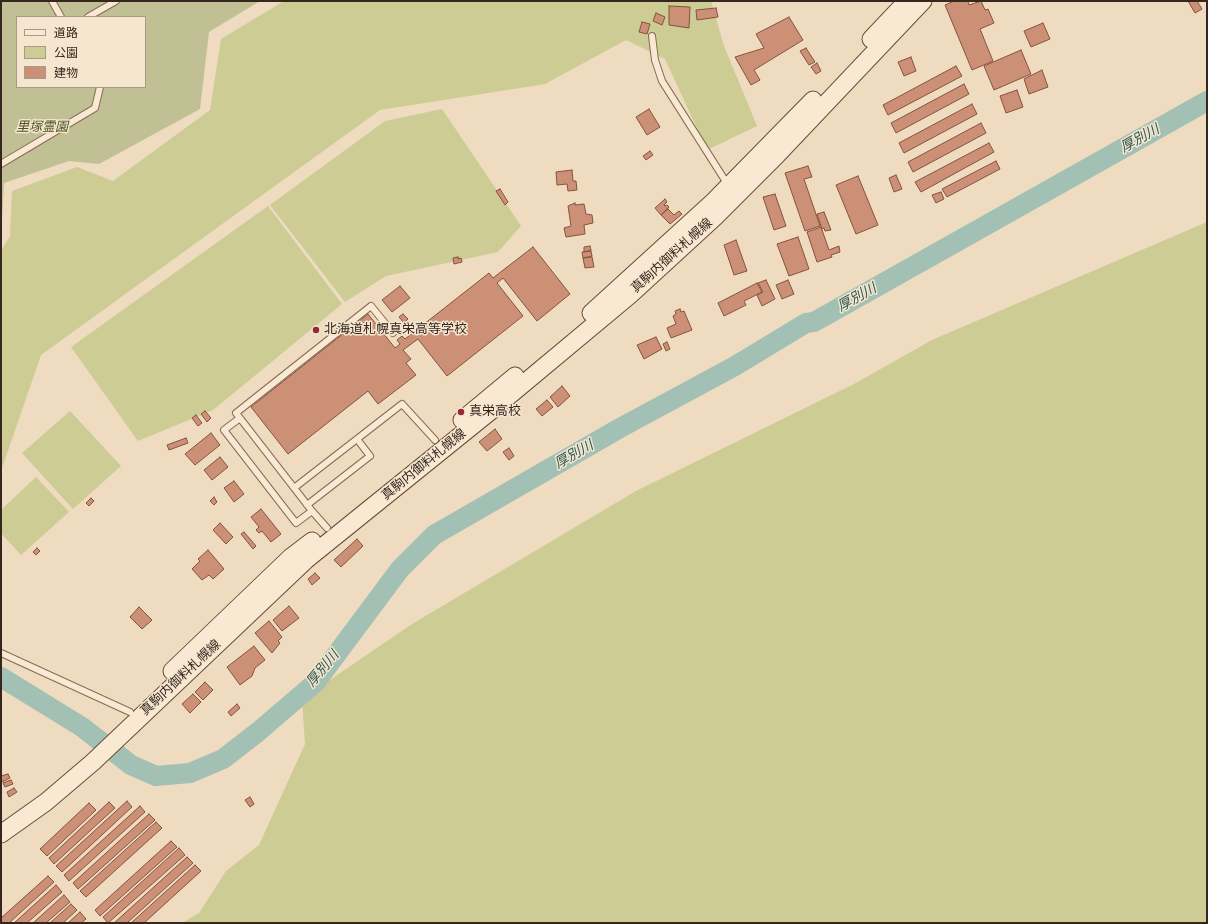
<!DOCTYPE html>
<html>
<head>
<meta charset="utf-8">
<style>
	body { margin:0 }
	#map { position:relative; width:1208px; height:924px; overflow:hidden; background:#eedbc0; font-family:"Times New Roman","Noto Sans JP",serif }
	canvas { display:block }
	.frame { position:absolute; inset:0; border:2px solid #37261d; pointer-events:none }
	.legend { position:absolute; left:16px; top:16px; width:130px; height:72px; box-sizing:border-box; background:#f5e6d0; border:1px solid #a99988; margin:0; padding:5px 7px; list-style:none; font-size:12px; color:#37261d }
	.legend li { display:flex; align-items:center; gap:8px; height:20px }
	.legend b { width:20px; border:1px solid #a99988 }
</style>
</head>
<body>
<div id="map">
<canvas width="1208" height="924"></canvas>
<div class="frame"></div>
<ul class="legend">
<li><b style="height:5px;background:#f9e9d3"></b>道路</li>
<li><b style="height:11px;background:#cccc94"></b>公園</li>
<li><b style="height:11px;background:#cc9076"></b>建物</li>
</ul>
</div>
<script>
const g = document.querySelector('canvas').getContext('2d');
g.lineJoin = 'round';
function paint(path, color) {
  g.fillStyle = color;
  g.fill(path, 'evenodd');
}
function toPath(rows) {
  const path = new Path2D();
  for (const r of rows) {
    path.moveTo(r[0], r[1]);
    for (let i = 2; i < r.length; i += 2) path.lineTo(r[i], r[i + 1]);
  }
  return path;
}
function strokePath(path, color, width, dash) {
  g.strokeStyle = color;
  g.lineWidth = width;
  g.lineCap = dash ? 'butt' : 'round';
  g.setLineDash(dash || []);
  g.stroke(path);
}
function write(font, color, halo, rows, align = 'center') {
  g.font = font + ' "Times New Roman","Noto Sans JP",serif';
  g.lineWidth = 3;
  g.setLineDash([]);
  g.textBaseline = 'middle';
  g.strokeStyle = halo;
  g.fillStyle = color;
  for (const [text, x, y, turn = 0] of rows) {
    g.save();
    g.translate(x, y);
    g.rotate((+turn || 0) * Math.PI / 180);
    g.textAlign = isNaN(turn) ? turn : align;
    if (halo) g.strokeText(text, 0, 0);
    g.fillText(text, 0, 0);
    g.restore();
  }
}
paint(toPath([
	[284,1,711,1,724,46,757,126,707,150,665,59,626,40,545,84,380,110,41,355,1,471,1,251,10,236,12,191,77,167,113,181,210,110,221,39],
	[442,109,521,226,498,252,386,276,345,302,270,205,385,121],
	[268,206,342,304,213,410,138,441,71,347],
	[1207,222,1207,923,182,923,199,913,226,871,259,845,305,744,302,699,412,624,636,491,854,384,932,340],
	[70,411,121,466,73,509,22,453],
	[36,477,69,512,21,555,1,533,1,510]
]), '#cccc94');
paint(toPath([
	[1,1,260,1,209,32,200,109,99,164,69,161,4,183,1,237],
	[17,17,145,17,145,87,17,87]
]), '#c0c094');
strokePath(toPath([
	[1,677,82,727,131,765,156,776,190,773,223,759,259,731,315,683,400,569,434,535,620,428,735,366,806,323,814,322,1207,101]
]), '#a3c0b4', 20);
const building = toPath([
	[954,1,968,1,969,5,981,1,985,10,988,9,994,23,980,29,993,61,972,70,945,5,954,1],
	[1188,1,1197,1,1202,9,1195,13,1188,1],
	[669,6,690,7,689,28,669,25,669,6],
	[716,8,718,17,697,20,696,10,716,8],
	[656,13,665,17,662,25,653,21,656,13],
	[789,17,803,40,754,70,760,80,751,85,735,57,764,48,756,34,789,17],
	[642,22,650,24,647,34,639,32,642,22],
	[1043,23,1050,39,1031,47,1024,31,1043,23],
	[806,48,815,62,809,65,800,51,806,48],
	[1021,50,1031,74,994,90,984,66,1021,50],
	[911,57,916,71,904,76,898,62,911,57],
	[817,63,821,71,816,74,811,67,817,63],
	[956,66,962,76,888,115,883,105,956,66],
	[1042,70,1048,87,1029,94,1024,79,1042,70],
	[964,84,969,94,896,133,891,123,964,84],
	[1017,90,1023,107,1006,113,1000,96,1017,90],
	[972,104,977,114,904,153,899,143,972,104],
	[649,109,660,127,647,135,636,117,649,109],
	[981,123,986,133,913,172,908,162,981,123],
	[989,143,994,152,921,192,915,182,989,143],
	[650,151,653,155,646,160,643,156,650,151],
	[996,161,1000,169,947,197,942,189,996,161],
	[808,166,812,177,804,179,820,226,805,231,785,173,808,166],
	[572,170,573,181,576,181,577,190,568,191,567,184,557,185,556,172,572,170],
	[896,175,902,189,894,192,889,178,896,175],
	[858,176,878,225,856,234,836,185,858,176],
	[500,189,508,202,505,205,496,191,500,189],
	[941,192,944,199,936,203,932,195,941,192],
	[775,194,786,226,774,230,763,197,775,194],
	[665,199,667,202,664,205,665,206,667,205,669,207,661,215,655,208,665,199],
	[575,203,575,205,584,204,586,214,592,215,593,223,584,225,585,234,566,237,564,228,571,226,568,206,575,203],
	[668,209,674,215,679,211,682,214,670,224,661,215,668,209],
	[824,212,831,230,825,231,824,228,822,229,817,214,824,212],
	[821,227,829,250,839,246,840,252,831,255,832,257,817,262,807,232,821,227],
	[798,237,809,269,789,276,777,244,798,237],
	[736,240,747,271,734,275,724,245,736,240],
	[590,246,591,250,584,252,584,247,590,246],
	[533,247,570,294,537,321,503,278,497,283,523,316,447,376,418,339,403,350,411,359,406,363,416,375,378,404,368,391,288,454,251,407,368,314,395,348,400,344,397,340,402,336,405,339,489,273,493,278,533,247],
	[591,251,592,256,583,258,582,252,591,251],
	[458,257,458,259,461,258,462,262,454,264,453,258,458,257],
	[592,257,594,267,585,268,583,258,592,257],
	[766,280,775,299,762,306,757,295,763,292,758,283,766,280],
	[788,280,794,294,782,299,776,285,788,280],
	[757,283,762,292,744,301,746,305,724,316,718,303,757,283],
	[400,286,410,298,392,312,382,300,400,286],
	[680,309,681,312,684,311,692,330,671,338,667,328,676,324,673,316,676,314,675,311,680,309],
	[403,314,408,319,404,323,399,317,403,314],
	[656,337,662,349,644,359,637,345,656,337],
	[667,342,670,349,666,351,663,344,667,342],
	[562,386,570,396,558,407,550,397,562,386],
	[547,400,553,407,542,416,536,409,547,400],
	[205,411,211,418,207,422,201,414,205,411],
	[196,415,202,423,198,426,192,418,196,415],
	[495,429,502,439,487,451,479,442,495,429],
	[211,433,220,445,195,465,185,454,211,433],
	[186,438,188,443,169,450,167,445,186,438],
	[509,448,514,456,509,460,503,452,509,448],
	[220,457,228,467,212,480,204,470,220,457],
	[234,481,244,494,234,502,224,488,234,481],
	[214,497,217,502,214,505,210,501,214,497],
	[91,498,94,501,89,506,86,503,91,498],
	[261,509,281,534,271,542,262,531,259,533,256,530,259,527,251,517,261,509],
	[220,523,233,537,226,544,213,530,220,523],
	[244,532,256,546,253,549,241,534,244,532],
	[357,539,363,546,341,567,334,560,357,539],
	[37,548,40,551,36,555,33,552,37,548],
	[208,550,224,569,213,579,209,575,202,580,192,569,200,561,198,559,208,550],
	[315,573,320,578,312,585,308,579,315,573],
	[289,606,299,618,282,631,273,620,289,606],
	[139,607,152,620,142,629,130,617,139,607],
	[269,621,282,637,278,641,280,643,272,653,255,633,269,621],
	[254,646,265,660,255,668,252,676,240,685,227,667,254,646],
	[205,682,213,690,203,700,195,692,205,682],
	[193,694,201,702,190,713,182,704,193,694],
	[237,704,240,708,231,716,228,712,237,704],
	[8,774,10,778,2,782,1,776,8,774],
	[11,780,13,784,5,787,3,783,11,780],
	[14,788,17,792,9,797,7,792,14,788],
	[250,797,254,804,250,807,245,800,250,797],
	[127,801,132,807,62,872,56,866,127,801],
	[109,802,115,808,54,864,49,858,109,802],
	[89,803,96,810,47,856,40,849,89,803],
	[140,806,145,812,69,881,64,875,140,806],
	[149,814,155,820,78,889,73,883,149,814],
	[156,822,162,828,86,897,80,891,156,822],
	[171,841,177,847,100,916,95,910,171,841],
	[179,848,185,855,108,923,103,917,179,848],
	[187,857,193,863,127,923,114,923,187,857],
	[195,865,201,871,144,923,131,923,195,865],
	[48,876,54,882,9,923,1,923,1,918,48,876],
	[56,885,62,892,27,923,14,923,56,885],
	[64,895,70,902,46,923,33,923,64,895],
	[71,904,77,910,63,923,50,923,71,904],
	[80,912,86,919,81,923,68,923,80,912]
]);
paint(building, '#cc9076');
strokePath(building, '#86523e', 1);
const lane = toPath([
	[52,1,61,17],
	[88,17,116,1],
	[652,36,655,60,662,81,728,185],
	[1,164,95,108,100,87],
	[240,418,224,430,296,523,312,511],
	[294,488,402,404,435,440],
	[307,505,370,456,357,439],
	[327,528,312,511,236,413,371,306,393,333],
	[1,653,130,712]
]);
const secondary = toPath([
	[871,39,907,1],
	[591,313,714,201,813,100],
	[462,420,515,376],
	[172,671,291,557,312,541],
	[1,834,46,802,93,762,306,560,492,410,630,295,715,217,777,155,923,1]
]);
strokePath(lane, '#876c58', 8);
strokePath(secondary, '#694d3b', 19);
strokePath(lane, '#f9e9d3', 6);
strokePath(secondary, '#f9e9d3', 17);
for (const [x, y, r, color] of [
	[316,330,4,"#962835"],
	[461,412,4,"#962835"]
]) {
  const dot = new Path2D();
  dot.arc(x, y, r, 0, 2 * Math.PI);
  g.fillStyle = color;
  g.fill(dot);
  strokePath(dot, '#f5e6d0', 1.5);
}
write('italic 13px', '#4d5323', '#f5e6d0', [
	["里塚霊園",42,128]
]);
write('13px', '#37261d', '#f5e6d0', [
	["真駒内御料札幌線",672,256,-42],
	["真駒内御料札幌線",424,465,-39],
	["真駒内御料札幌線",181,678,-43]
]);
write('13px', '#37261d', '#f5e6d0', [
	["北海道札幌真栄高等学校",324,330],
	["真栄高校",469,412]
], 'left');
write('italic 14px', '#2c574f', '#f5e6d0', [
	["厚別川",1140,139,-29],
	["厚別川",857,298,-29],
	["厚別川",574,455,-30],
	["厚別川",323,669,-50]
]);
</script>
</body>
</html>
